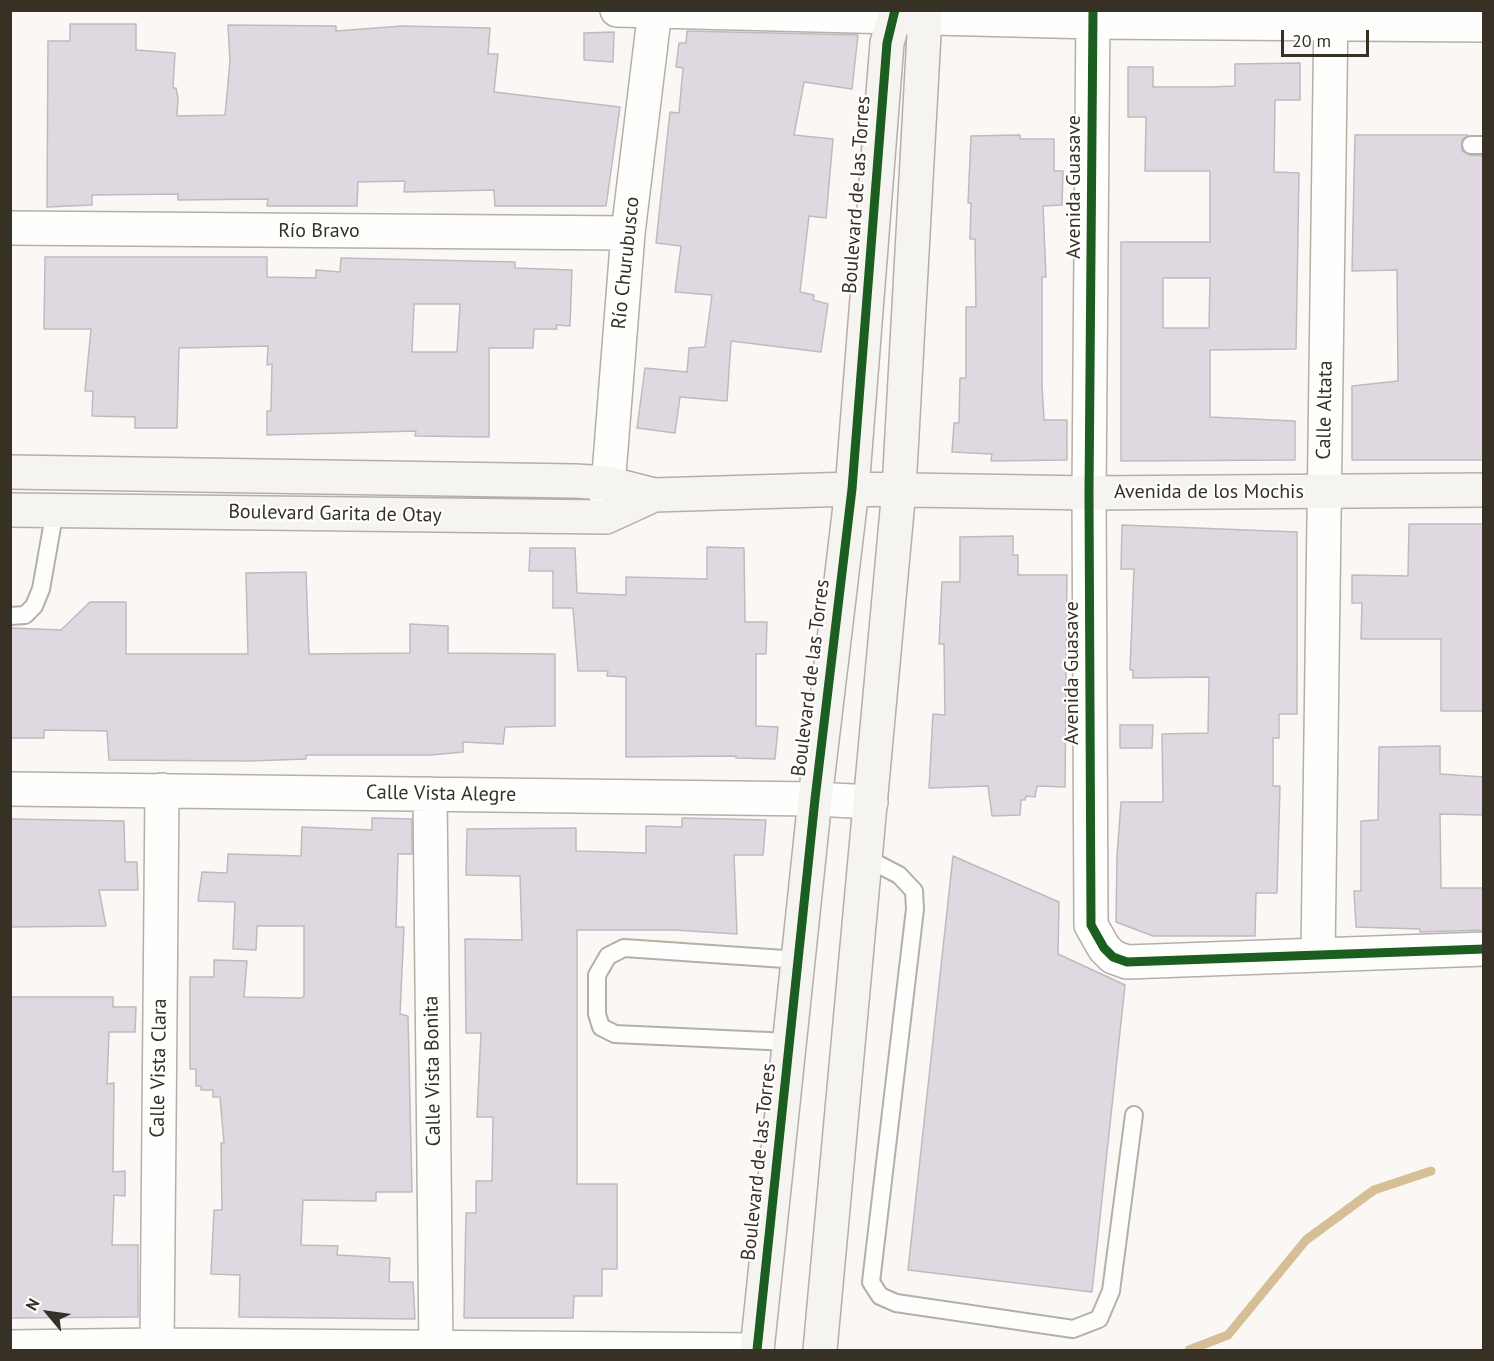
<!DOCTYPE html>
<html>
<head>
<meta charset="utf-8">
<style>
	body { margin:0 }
	#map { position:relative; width:1494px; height:1361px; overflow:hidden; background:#faf7f4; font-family:"PT Sans",sans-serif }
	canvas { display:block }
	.frame { position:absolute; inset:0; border:12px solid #373024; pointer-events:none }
	.north { position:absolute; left:18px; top:1283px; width:60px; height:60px; -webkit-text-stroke:4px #fff; paint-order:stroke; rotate:299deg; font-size:16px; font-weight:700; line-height:24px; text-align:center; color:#373024 }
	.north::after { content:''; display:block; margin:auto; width:21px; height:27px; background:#373024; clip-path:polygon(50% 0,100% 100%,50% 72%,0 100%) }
	.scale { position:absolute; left:1281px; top:30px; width:88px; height:27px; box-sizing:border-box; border:3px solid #373024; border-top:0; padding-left:8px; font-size:18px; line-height:21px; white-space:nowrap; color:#373024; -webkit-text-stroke:4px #fff; paint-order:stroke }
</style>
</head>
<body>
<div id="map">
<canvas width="1494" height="1361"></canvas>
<div class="frame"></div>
<div class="north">N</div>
<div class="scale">20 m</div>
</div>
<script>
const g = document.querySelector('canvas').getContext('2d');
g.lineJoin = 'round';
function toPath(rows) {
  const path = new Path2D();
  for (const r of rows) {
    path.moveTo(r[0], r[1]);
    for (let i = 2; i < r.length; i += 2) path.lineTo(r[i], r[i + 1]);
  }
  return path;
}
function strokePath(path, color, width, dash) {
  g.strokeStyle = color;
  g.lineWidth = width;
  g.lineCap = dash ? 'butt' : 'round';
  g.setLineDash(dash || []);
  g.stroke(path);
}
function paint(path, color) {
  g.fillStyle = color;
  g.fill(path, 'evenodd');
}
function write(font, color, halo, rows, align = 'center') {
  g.font = font + ' "PT Sans",sans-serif';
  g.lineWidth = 4.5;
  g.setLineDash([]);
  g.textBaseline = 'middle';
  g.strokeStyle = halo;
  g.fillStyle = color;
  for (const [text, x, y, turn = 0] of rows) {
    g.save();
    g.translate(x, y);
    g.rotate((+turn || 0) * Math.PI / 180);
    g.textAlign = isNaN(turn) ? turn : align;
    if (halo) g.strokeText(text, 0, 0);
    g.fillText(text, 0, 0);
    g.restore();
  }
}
strokePath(toPath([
	[1189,1350,1228,1335,1306,1240,1374,1190,1431,1171]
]), '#d6be97', 9);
const building = toPath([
	[70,24,136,24,136,50,175,53,173,88,176,88,178,98,177,116,225,115,230,61,228,25,336,26,336,31,402,26,490,28,488,54,498,54,494,92,620,107,606,206,495,206,494,190,404,192,405,181,358,182,357,206,267,206,268,199,178,200,178,194,92,195,92,205,47,207,48,41,70,41,70,24],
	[687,31,858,35,852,89,804,82,794,135,833,139,826,218,809,216,800,292,814,295,813,300,828,304,821,352,731,341,727,401,680,397,675,433,637,428,645,368,687,372,689,348,705,347,712,295,675,292,681,246,656,243,670,112,679,113,683,68,676,67,679,43,686,43,687,31],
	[614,32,613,62,584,60,584,33,614,32],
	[1300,63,1300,100,1275,100,1274,172,1299,173,1296,349,1210,350,1210,417,1295,421,1295,460,1121,461,1121,242,1210,242,1210,171,1145,171,1146,117,1128,117,1128,67,1153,67,1153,87,1211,87,1235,86,1235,64,1300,63],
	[1163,278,1210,278,1209,328,1163,328,1163,278],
	[1020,135,1020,139,1054,139,1054,171,1063,171,1062,205,1043,206,1046,277,1042,277,1042,385,1044,420,1067,420,1067,460,991,461,992,454,952,452,954,423,959,423,960,378,966,378,966,307,976,307,975,239,970,239,971,203,968,203,971,136,1020,135],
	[1355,135,1468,135,1462,140,1462,151,1470,155,1484,156,1484,460,1352,460,1352,386,1398,381,1397,270,1352,271,1355,135],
	[45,257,267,257,267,277,316,278,316,270,340,272,341,258,515,262,515,268,572,270,570,326,556,325,557,329,534,329,533,348,489,348,489,437,415,436,416,431,267,435,267,411,271,411,272,364,267,365,268,346,179,348,177,428,135,428,135,417,92,416,93,391,85,391,91,329,44,329,45,257],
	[414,304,460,304,457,352,412,352,414,304],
	[1409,524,1484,524,1484,711,1441,711,1441,639,1361,639,1362,603,1352,603,1352,575,1408,576,1409,524],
	[1122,525,1297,532,1297,714,1279,714,1279,738,1273,738,1273,786,1280,786,1277,893,1256,893,1255,936,1153,936,1116,922,1117,856,1121,802,1163,802,1162,734,1208,733,1209,677,1133,678,1133,670,1130,670,1134,569,1121,569,1122,525],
	[1013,536,1013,555,1018,555,1018,575,1067,575,1065,787,1037,786,1035,797,1026,796,1025,800,1021,800,1020,815,992,816,988,786,929,788,933,714,945,715,944,644,939,644,942,582,960,582,960,537,1013,536],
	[707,547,744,548,745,622,767,622,766,654,756,654,756,726,778,727,775,759,736,758,736,756,626,757,626,677,607,676,608,671,578,671,573,608,553,608,553,571,529,571,530,548,575,548,577,593,626,595,626,577,707,579,707,547],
	[306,572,309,654,410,653,410,624,448,626,448,653,555,654,555,726,505,727,503,744,463,742,463,752,431,755,306,755,306,759,250,761,109,760,107,731,44,730,44,738,10,738,10,628,61,630,90,602,126,602,126,654,248,654,246,573,306,572],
	[1120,725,1153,725,1152,748,1120,748,1120,725],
	[1440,746,1440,774,1484,777,1484,815,1440,814,1441,888,1484,888,1484,930,1420,932,1420,929,1356,927,1354,891,1361,891,1361,821,1378,820,1379,747,1440,746],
	[372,818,412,819,412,854,398,854,396,927,404,927,400,1014,408,1016,412,1192,376,1192,376,1201,303,1200,301,1245,338,1246,337,1255,390,1258,389,1282,413,1282,415,1319,239,1317,240,1275,211,1274,214,1210,222,1210,221,1143,224,1143,220,1097,213,1097,213,1090,201,1090,201,1086,196,1086,196,1069,190,1069,190,977,214,977,214,960,247,961,244,997,301,998,304,996,304,926,257,926,256,950,233,949,235,902,198,901,202,872,227,873,228,854,301,856,302,827,372,830,372,818],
	[682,818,766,820,763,855,734,855,737,934,675,930,577,930,577,1184,617,1184,617,1269,602,1269,602,1296,574,1296,573,1318,464,1318,466,1213,476,1213,476,1181,492,1181,493,1117,477,1117,481,1033,466,1033,465,939,522,940,520,876,466,875,467,829,576,828,576,851,646,853,646,826,682,827,682,818],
	[10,819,124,821,125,862,137,862,138,890,99,890,106,926,10,927,10,819],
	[953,856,1059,902,1058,954,1125,985,1092,1292,908,1270,953,856],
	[10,997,113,997,113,1007,136,1007,135,1032,109,1032,107,1084,114,1083,113,1172,125,1171,125,1196,114,1195,112,1245,138,1245,138,1317,10,1318,10,997]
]);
paint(building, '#e0d8e1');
strokePath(building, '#bfbabf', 1.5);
const lane = toPath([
	[1471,145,1484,145],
	[10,616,25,615,34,606,41,589,55,510],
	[866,858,899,875,914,891,915,909,871,1282,880,1296,896,1303,1073,1329,1099,1319,1111,1291,1134,1115],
	[790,1042,615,1034,601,1027,597,1014,597,975,608,956,624,948,799,960]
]);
const street = toPath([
	[617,10,1093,22,1484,25],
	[1093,10,1089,493,1091,925,1104,948,1113,957,1127,962,1484,949],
	[10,228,628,233],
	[606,512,628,233,655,10],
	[10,789,815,799,871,802],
	[430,794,436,1349],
	[1318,954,1331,10],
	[157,1345,162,790],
	[10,1347,157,1345,757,1350]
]);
const secondary = toPath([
	[10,472,575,481,607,483,654,495,852,489,1089,493,1484,490],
	[10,510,606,517,654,495],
	[757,1350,815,799,852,489,887,43,895,15],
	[820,1350,899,489,925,16]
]);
strokePath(lane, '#b4afa9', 20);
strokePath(street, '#b4afa9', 36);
strokePath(secondary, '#b4afa9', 36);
strokePath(lane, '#fefefd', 16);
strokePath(street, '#fefefd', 33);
strokePath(secondary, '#f6f4f0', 33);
strokePath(toPath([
	[1093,10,1089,493,1091,925,1104,948,1113,957,1127,962,1484,949],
	[757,1350,815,799,852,489,887,43,895,10]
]), '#1b5e20', 9);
write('20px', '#373024', '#fff', [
	["Avenida Guasave",1074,187,-90],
	["Boulevard de las Torres",857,195,-86],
	["Río Bravo",319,231],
	["Río Churubusco",626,263,-84],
	["Calle Altata",1325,410,-89],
	["Avenida de los Mochis",1209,492],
	["Boulevard Garita de Otay",335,514,1],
	["Avenida Guasave",1072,673,-90],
	["Boulevard de las Torres",811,678,-83],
	["Calle Vista Alegre",441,794,1],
	["Calle Vista Clara",159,1068,-89],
	["Calle Vista Bonita",433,1071,-91],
	["Boulevard de las Torres",759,1162,-84]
]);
</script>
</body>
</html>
